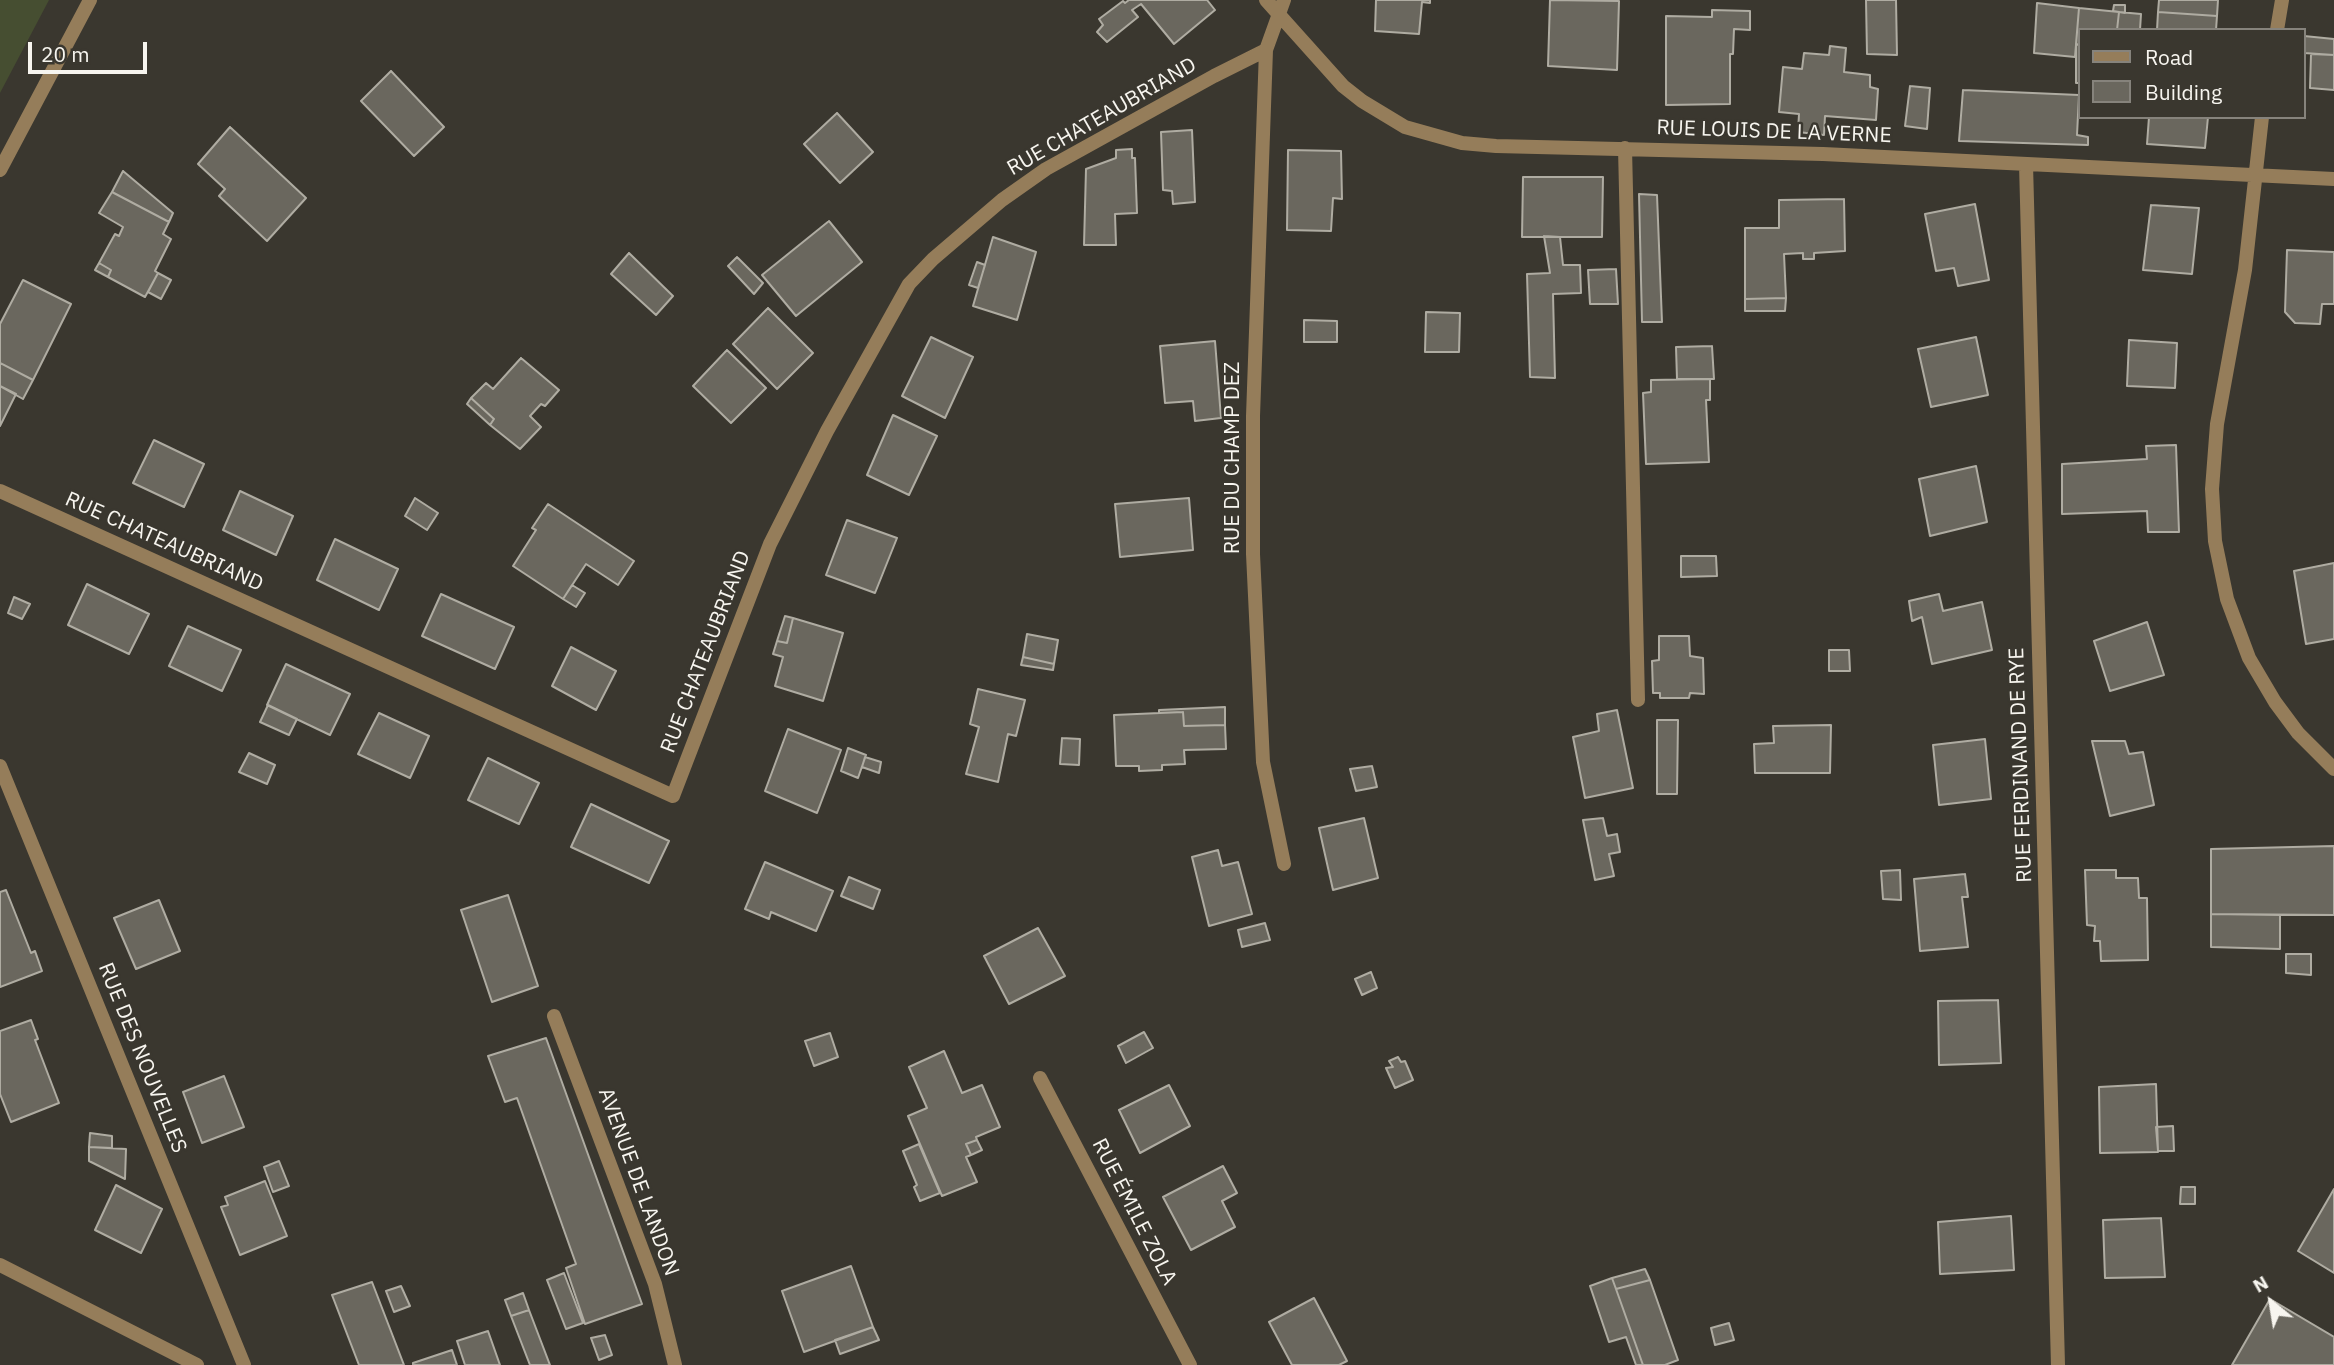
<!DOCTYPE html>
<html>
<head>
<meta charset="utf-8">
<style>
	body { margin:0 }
	#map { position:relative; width:2334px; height:1365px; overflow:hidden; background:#3a372f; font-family:"IBM Plex Sans",sans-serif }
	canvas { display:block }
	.legend { position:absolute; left:2078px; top:28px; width:228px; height:91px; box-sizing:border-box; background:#3a372f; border:2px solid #86837c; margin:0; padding:9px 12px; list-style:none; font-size:21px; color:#f7f5ef }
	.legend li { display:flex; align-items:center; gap:14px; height:35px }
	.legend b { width:35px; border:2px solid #86837c }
	.north { position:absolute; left:2236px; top:1267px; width:70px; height:70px; -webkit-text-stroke:5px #3a372f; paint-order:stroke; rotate:330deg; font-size:19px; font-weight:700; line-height:28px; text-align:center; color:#f7f5ef }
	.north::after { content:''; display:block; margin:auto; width:24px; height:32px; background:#f7f5ef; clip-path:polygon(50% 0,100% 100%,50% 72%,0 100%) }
	.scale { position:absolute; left:28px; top:42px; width:119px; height:32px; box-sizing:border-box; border:4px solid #f7f5ef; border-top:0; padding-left:9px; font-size:21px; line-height:24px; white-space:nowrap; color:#f7f5ef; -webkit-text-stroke:5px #3a372f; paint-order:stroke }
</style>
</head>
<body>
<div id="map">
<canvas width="2334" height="1365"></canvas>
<ul class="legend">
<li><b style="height:9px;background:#957d5a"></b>Road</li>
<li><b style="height:19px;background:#6a675e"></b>Building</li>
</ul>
<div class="north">N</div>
<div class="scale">20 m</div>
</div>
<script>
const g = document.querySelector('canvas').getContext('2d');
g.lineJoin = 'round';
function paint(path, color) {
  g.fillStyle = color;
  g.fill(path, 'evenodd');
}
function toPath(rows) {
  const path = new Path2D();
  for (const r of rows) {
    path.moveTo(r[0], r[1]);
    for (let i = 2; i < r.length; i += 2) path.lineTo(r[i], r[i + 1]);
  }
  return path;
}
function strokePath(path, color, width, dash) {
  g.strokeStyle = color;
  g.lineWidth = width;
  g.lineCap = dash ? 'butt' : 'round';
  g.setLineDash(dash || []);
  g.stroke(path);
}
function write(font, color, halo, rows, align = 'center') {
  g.font = font + ' "IBM Plex Sans",sans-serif';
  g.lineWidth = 5;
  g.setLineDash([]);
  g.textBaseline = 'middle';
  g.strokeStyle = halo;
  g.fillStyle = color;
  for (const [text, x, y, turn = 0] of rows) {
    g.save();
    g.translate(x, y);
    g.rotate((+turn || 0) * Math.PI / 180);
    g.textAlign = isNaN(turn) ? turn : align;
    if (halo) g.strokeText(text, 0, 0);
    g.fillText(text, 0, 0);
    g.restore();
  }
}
paint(toPath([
	[0,0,49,0,0,93]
]), '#464e31');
const building = toPath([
	[1129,0,1207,0,1215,10,1174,44,1141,4,1132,10,1138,17,1107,42,1097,32,1103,25,1099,19,1123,1,1125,3,1129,0],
	[1376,0,1430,0,1430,3,1422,2,1419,34,1375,31,1376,0],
	[1550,0,1619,1,1617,70,1548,66,1550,0],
	[1866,0,1896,0,1897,55,1867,54,1866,0],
	[2159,0,2218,0,2217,16,2158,12,2159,0],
	[2037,3,2079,8,2075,57,2034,53,2037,3],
	[2114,5,2125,5,2125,13,2113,11,2114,5],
	[2079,8,2119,12,2117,30,2080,30,2080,45,2076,44,2079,8],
	[1712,10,1750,11,1750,30,1734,29,1733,54,1730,54,1730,104,1666,105,1666,16,1712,17,1712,10],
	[2119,12,2141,14,2140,30,2117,30,2119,12],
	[2158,12,2217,16,2216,30,2157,30,2158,12],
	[2304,36,2334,39,2334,55,2304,53,2304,36],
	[2076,44,2080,45,2080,83,2076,83,2076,44],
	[1830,46,1846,48,1844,72,1870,75,1870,87,1878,89,1876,120,1825,116,1824,135,1798,132,1799,114,1779,112,1783,67,1802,69,1804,53,1829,55,1830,46],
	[2311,54,2334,55,2334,90,2310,88,2311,54],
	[391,71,444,127,414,156,361,101,391,71],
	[1910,86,1930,88,1927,129,1905,126,1910,86],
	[1963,90,2079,95,2077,135,2088,137,2088,145,1959,141,1963,90],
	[837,113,873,152,840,183,804,144,837,113],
	[2149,117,2208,117,2205,148,2147,144,2149,117],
	[230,127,306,198,267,241,219,196,225,189,198,164,230,127],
	[1192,130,1195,202,1173,204,1172,191,1163,190,1161,132,1192,130],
	[1132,149,1132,158,1135,158,1137,213,1115,214,1116,245,1084,245,1086,169,1116,158,1116,150,1132,149],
	[1288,150,1341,151,1342,199,1333,198,1331,231,1287,230,1288,150],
	[123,171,173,213,169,222,112,192,123,171],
	[1523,177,1603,177,1602,237,1522,237,1523,177],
	[112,192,169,222,163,234,171,239,155,271,158,273,145,297,108,277,111,270,99,263,115,234,119,236,123,227,99,213,112,192],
	[1639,194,1657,195,1662,322,1642,322,1639,194],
	[1844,199,1845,251,1814,253,1814,259,1803,259,1803,253,1784,254,1786,298,1745,299,1745,228,1779,228,1779,200,1844,199],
	[1975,204,1989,280,1958,286,1954,268,1936,271,1925,214,1975,204],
	[2151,205,2199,208,2192,274,2143,270,2151,205],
	[829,221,862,262,796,316,762,275,829,221],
	[1544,236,1560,237,1563,265,1580,265,1581,293,1553,294,1555,378,1530,377,1527,274,1550,273,1544,236],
	[993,237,1036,252,1017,320,973,306,993,237],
	[2287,250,2334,252,2334,304,2322,304,2320,324,2295,323,2285,312,2287,250],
	[629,253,673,296,656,315,611,274,629,253],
	[737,257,763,283,754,294,728,266,737,257],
	[977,262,985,265,978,288,969,285,977,262],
	[99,263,111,270,108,277,95,270,99,263],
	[1616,269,1618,304,1590,304,1588,270,1616,269],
	[158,273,171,280,161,299,148,292,158,273],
	[23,280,71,304,33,380,0,363,0,324,23,280],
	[1786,298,1785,311,1745,311,1745,299,1786,298],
	[768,308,813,353,777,389,733,344,768,308],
	[1426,312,1460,313,1459,352,1425,352,1426,312],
	[1304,320,1337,321,1337,342,1304,342,1304,320],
	[931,337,973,357,945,418,902,396,931,337],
	[1976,337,1988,395,1931,407,1918,349,1976,337],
	[2129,340,2177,343,2175,388,2127,386,2129,340],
	[1215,341,1221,418,1195,421,1193,401,1165,403,1160,346,1215,341],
	[1712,346,1714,379,1677,379,1676,347,1712,346],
	[727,350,766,388,731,423,693,386,727,350],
	[521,358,559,390,545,406,541,404,530,416,541,427,520,449,490,425,494,419,471,398,486,383,493,389,521,358],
	[0,363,33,380,23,399,0,386,0,363],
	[1710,379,1710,400,1706,400,1709,462,1646,464,1643,393,1651,392,1651,380,1710,379],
	[0,386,16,394,0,426,0,386],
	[471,398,494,419,490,425,467,404,471,398],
	[893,415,937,436,909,495,867,475,893,415],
	[154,440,204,464,184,507,133,483,154,440],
	[2176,445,2179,532,2148,532,2147,511,2062,514,2062,464,2147,459,2146,446,2176,445],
	[1976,466,1987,522,1930,536,1919,479,1976,466],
	[240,491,293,516,276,555,223,530,240,491],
	[415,498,438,513,427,530,405,516,415,498],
	[1189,498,1193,550,1120,557,1115,504,1189,498],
	[548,504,634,561,618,585,586,564,563,599,513,566,536,530,532,528,548,504],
	[847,520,897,538,875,593,826,575,847,520],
	[335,539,398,569,379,610,317,580,335,539],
	[1681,556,1716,556,1717,576,1681,577,1681,556],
	[2334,563,2334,639,2306,644,2294,571,2334,563],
	[87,584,149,614,129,654,68,625,87,584],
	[572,585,585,593,576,607,563,599,572,585],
	[441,594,514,627,495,669,422,636,441,594],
	[1939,594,1943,611,1982,602,1992,650,1932,664,1922,617,1912,621,1909,601,1939,594],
	[14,597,30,604,22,619,8,613,14,597],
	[785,616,793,618,787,643,777,641,785,616],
	[793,618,843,633,823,701,775,686,783,657,773,654,777,641,787,643,793,618],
	[2147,622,2164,675,2110,691,2094,641,2147,622],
	[188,626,241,650,222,691,169,666,188,626],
	[1027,634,1058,640,1054,664,1023,657,1027,634],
	[1659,636,1689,636,1690,656,1703,658,1704,694,1690,693,1689,698,1660,698,1660,693,1653,693,1652,661,1659,660,1659,636],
	[571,647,616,671,596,710,552,686,571,647],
	[1829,650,1849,650,1850,671,1829,671,1829,650],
	[1023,657,1054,664,1053,670,1021,665,1023,657],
	[286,664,350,694,330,735,267,705,286,664],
	[978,689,1025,700,1016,736,1008,734,998,782,966,774,979,727,970,724,978,689],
	[268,705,297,719,289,735,260,722,268,705],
	[1225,707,1225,725,1184,726,1183,712,1159,713,1159,710,1225,707],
	[1617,710,1633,788,1585,798,1573,737,1599,731,1597,714,1617,710],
	[1183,712,1184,726,1225,725,1226,749,1184,750,1185,764,1162,765,1162,770,1139,771,1139,766,1116,766,1114,715,1183,712],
	[379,713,429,736,410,778,358,754,379,713],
	[1657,720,1678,720,1677,794,1657,794,1657,720],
	[1831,725,1830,773,1755,773,1754,744,1774,743,1773,726,1831,725],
	[788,729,841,750,817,813,765,791,788,729],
	[1062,738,1080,739,1079,765,1060,764,1062,738],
	[1985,739,1991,799,1939,805,1933,745,1985,739],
	[2092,741,2125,741,2129,754,2143,752,2154,805,2110,816,2092,741],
	[848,748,866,755,858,778,841,771,848,748],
	[249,753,275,765,267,784,239,772,249,753],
	[865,757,881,762,879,773,862,767,865,757],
	[488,758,539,783,519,824,468,800,488,758],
	[1372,766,1377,787,1356,791,1350,769,1372,766],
	[591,804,669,841,649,883,571,847,591,804],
	[1364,818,1378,878,1333,890,1319,828,1364,818],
	[1603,818,1607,836,1617,834,1620,852,1609,854,1614,876,1595,880,1583,820,1603,818],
	[2334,846,2334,915,2211,914,2211,849,2334,846],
	[1218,850,1222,866,1238,862,1252,914,1209,926,1192,857,1218,850],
	[765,862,833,891,816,931,771,912,769,919,745,909,765,862],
	[1900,870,1901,900,1883,899,1881,871,1900,870],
	[2085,870,2116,870,2116,878,2138,878,2139,898,2147,898,2148,960,2101,961,2100,941,2094,941,2095,926,2087,925,2085,870],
	[1965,874,1968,897,1962,897,1968,947,1920,951,1914,879,1965,874],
	[849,877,880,890,873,909,841,896,849,877],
	[6,890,31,953,35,951,42,971,0,987,0,892,6,890],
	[508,895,538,986,492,1002,461,910,508,895],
	[159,900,180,951,136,969,114,918,159,900],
	[2211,914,2280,915,2280,949,2211,947,2211,914],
	[1265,923,1270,940,1242,947,1238,930,1265,923],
	[1038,928,1065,976,1009,1004,984,956,1038,928],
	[2286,954,2311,954,2311,975,2286,973,2286,954],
	[1371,972,1377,988,1362,995,1355,979,1371,972],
	[1998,1000,2001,1063,1939,1065,1938,1001,1998,1000],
	[31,1020,38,1039,35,1040,59,1103,11,1122,0,1094,0,1031,31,1020],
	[1144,1032,1153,1048,1126,1063,1118,1046,1144,1032],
	[830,1033,838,1057,814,1066,805,1041,830,1033],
	[546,1038,642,1304,585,1324,566,1268,576,1264,517,1098,505,1102,488,1056,546,1038],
	[944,1051,962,1093,982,1085,1000,1127,976,1137,977,1140,966,1144,971,1155,966,1157,977,1182,942,1196,908,1116,927,1108,909,1067,944,1051],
	[1398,1057,1401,1062,1405,1061,1413,1080,1395,1088,1386,1068,1393,1067,1389,1061,1398,1057],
	[224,1076,244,1127,202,1143,183,1092,224,1076],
	[2156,1084,2158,1152,2100,1153,2099,1087,2156,1084],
	[1169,1085,1190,1126,1140,1153,1119,1110,1169,1085],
	[2173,1126,2174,1151,2158,1151,2156,1127,2173,1126],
	[90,1133,112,1136,112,1148,89,1147,90,1133],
	[977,1140,982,1150,971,1155,966,1144,977,1140],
	[919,1144,940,1193,920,1201,914,1187,917,1185,903,1151,919,1144],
	[89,1147,126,1149,125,1179,89,1161,89,1147],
	[279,1161,289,1186,273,1192,264,1167,279,1161],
	[1223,1166,1237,1193,1222,1201,1235,1227,1191,1250,1163,1197,1223,1166],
	[265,1181,287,1236,240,1255,221,1207,228,1205,225,1197,265,1181],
	[116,1185,162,1209,141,1253,95,1230,116,1185],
	[2181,1187,2195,1187,2195,1204,2180,1204,2181,1187],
	[2334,1189,2334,1273,2298,1251,2334,1189],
	[2011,1216,2014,1270,1940,1274,1938,1222,2011,1216],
	[2161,1218,2165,1277,2105,1278,2103,1220,2161,1218],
	[851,1266,873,1327,804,1352,782,1291,851,1266],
	[1645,1269,1650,1280,1616,1289,1612,1278,1645,1269],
	[564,1273,583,1323,566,1329,547,1280,564,1273],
	[1612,1278,1616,1289,1643,1365,1636,1365,1626,1337,1609,1342,1590,1286,1612,1278],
	[1650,1280,1678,1360,1665,1365,1643,1365,1616,1289,1650,1280],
	[372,1282,404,1365,359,1365,332,1295,372,1282],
	[401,1286,410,1306,394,1312,386,1291,401,1286],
	[523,1293,529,1310,511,1316,505,1300,523,1293],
	[1314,1298,1347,1361,1339,1365,1292,1365,1269,1322,1314,1298],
	[2270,1299,2334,1337,2334,1365,2232,1365,2270,1299],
	[529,1310,550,1365,530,1365,511,1316,529,1310],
	[1729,1323,1734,1340,1715,1345,1711,1328,1729,1323],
	[873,1327,879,1340,840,1354,835,1340,873,1327],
	[488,1331,500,1365,465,1365,457,1341,488,1331],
	[605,1335,612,1355,599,1360,591,1338,605,1335],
	[452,1350,457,1365,413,1365,413,1363,452,1350]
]);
paint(building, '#6a675e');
strokePath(building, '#afaca2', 2);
strokePath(toPath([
	[1266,0,1343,86,1362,101,1405,127,1462,143,1496,146,1823,154,2334,179],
	[2277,30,2282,0],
	[1266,50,1253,416,1253,554,1263,762,1284,864],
	[2262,117,2245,270,2217,424,2212,489,2215,541,2227,599,2249,658,2275,702,2298,733,2334,769],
	[1625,148,1638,700],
	[2026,164,2058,1365],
	[0,170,90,0],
	[0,491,673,796,770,544,827,431,909,284,933,259,1002,200,1046,169,1214,76,1266,50,1284,0],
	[0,766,244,1365],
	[554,1016,655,1284,675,1365],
	[1040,1078,1190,1365]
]), '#957d5a', 14);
strokePath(toPath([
	[0,1265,197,1365]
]), '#957d5a', 14);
write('21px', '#f7f5ef', '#3a372f', [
	["RUE CHATEAUBRIAND",1102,117,-30],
	["RUE LOUIS DE LA VERNE",1774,132,2],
	["RUE DU CHAMP DEZ",1233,458,-90],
	["RUE CHATEAUBRIAND",164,542,24],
	["RUE CHATEAUBRIAND",706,652,-69],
	["RUE FERDINAND DE RYE",2021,765,-92],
	["RUE DES NOUVELLES",142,1058,68],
	["AVENUE DE LANDON",638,1182,70],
	["RUE ÉMILE ZOLA",1134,1212,63]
]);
</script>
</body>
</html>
